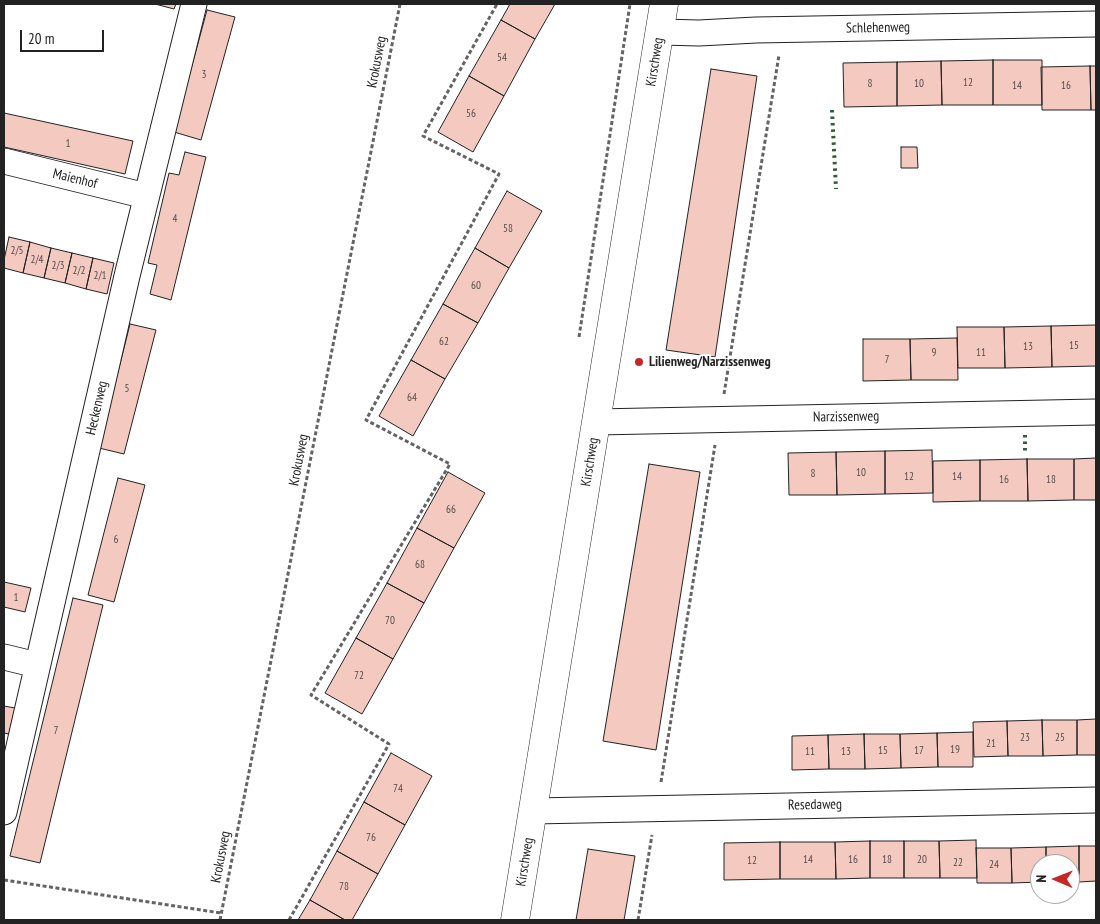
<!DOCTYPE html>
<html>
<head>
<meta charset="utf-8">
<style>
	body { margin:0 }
	#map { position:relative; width:1100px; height:924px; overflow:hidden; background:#fff; font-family:"PT Sans Narrow",sans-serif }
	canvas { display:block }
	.frame { position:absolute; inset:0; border:5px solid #222; pointer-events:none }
	.north { position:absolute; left:1030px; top:854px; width:50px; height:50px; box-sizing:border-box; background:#fff; border:1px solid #a7a7a7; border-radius:50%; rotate:271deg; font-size:14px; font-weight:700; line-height:20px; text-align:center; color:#222 }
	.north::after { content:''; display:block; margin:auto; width:18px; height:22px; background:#c62828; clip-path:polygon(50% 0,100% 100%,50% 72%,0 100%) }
	.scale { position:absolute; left:20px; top:30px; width:84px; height:22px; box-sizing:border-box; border:2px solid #222; border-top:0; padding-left:6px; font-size:15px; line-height:18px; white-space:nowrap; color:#222; -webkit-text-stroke:4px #fff; paint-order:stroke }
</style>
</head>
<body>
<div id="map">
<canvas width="1100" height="924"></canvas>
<div class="frame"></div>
<div class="north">N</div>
<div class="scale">20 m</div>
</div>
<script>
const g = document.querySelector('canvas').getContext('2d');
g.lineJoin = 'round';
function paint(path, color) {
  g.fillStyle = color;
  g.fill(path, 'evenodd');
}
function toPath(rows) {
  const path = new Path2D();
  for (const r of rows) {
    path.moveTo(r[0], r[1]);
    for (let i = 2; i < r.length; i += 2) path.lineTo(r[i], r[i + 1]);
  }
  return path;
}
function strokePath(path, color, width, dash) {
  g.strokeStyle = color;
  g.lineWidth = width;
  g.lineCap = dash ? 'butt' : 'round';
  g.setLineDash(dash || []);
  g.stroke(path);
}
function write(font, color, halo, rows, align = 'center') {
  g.font = font + ' "PT Sans Narrow",sans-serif';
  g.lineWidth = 4;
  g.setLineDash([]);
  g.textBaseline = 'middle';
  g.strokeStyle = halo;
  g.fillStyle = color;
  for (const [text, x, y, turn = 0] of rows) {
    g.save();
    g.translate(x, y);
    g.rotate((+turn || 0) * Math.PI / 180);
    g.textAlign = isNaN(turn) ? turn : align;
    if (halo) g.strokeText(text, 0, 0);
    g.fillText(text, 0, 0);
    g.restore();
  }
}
const building = toPath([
	[155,4,176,4,174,9,155,4],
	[510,4,555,4,535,39,501,20,510,4],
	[207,10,235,17,201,140,174,132,207,10],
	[501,20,535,39,504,96,469,76,501,20],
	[993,60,993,105,942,105,941,61,993,60],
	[993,60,1042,60,1042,105,993,105,993,60],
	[941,61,942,105,897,106,897,62,941,61],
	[897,62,897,106,844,107,843,63,897,62],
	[1090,66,1096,66,1096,110,1091,110,1090,66],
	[1090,66,1091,110,1042,110,1041,67,1090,66],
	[711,69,757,76,715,357,666,350,711,69],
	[469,76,504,96,473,152,438,132,469,76],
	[4,113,133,141,125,174,4,147,4,113],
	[901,147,917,147,918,168,901,168,901,147],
	[185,152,206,157,171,300,150,294,157,265,148,263,169,173,179,175,185,152],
	[507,191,542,211,509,268,475,248,507,191],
	[9,237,30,242,23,273,4,268,4,260,9,237],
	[30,242,51,248,44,278,23,273,30,242],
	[51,248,72,253,65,283,44,278,51,248],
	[475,248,509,268,478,323,443,304,475,248],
	[72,253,93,258,86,289,65,283,72,253],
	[93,258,114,263,107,294,86,289,93,258],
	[443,304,478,323,445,379,411,360,443,304],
	[130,324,156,330,124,454,99,448,130,324],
	[1096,325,1096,366,1052,367,1051,326,1096,325],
	[1051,326,1052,367,1005,368,1004,327,1051,326],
	[957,327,1004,327,1005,368,958,368,957,327],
	[957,338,958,380,911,380,910,339,957,338],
	[863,339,910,339,911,380,863,381,863,339],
	[411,360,445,379,413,436,379,416,411,360],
	[932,450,933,493,885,494,885,451,932,450],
	[885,451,885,494,837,495,836,452,885,451],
	[836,452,837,495,789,495,788,453,836,452],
	[1096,458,1096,500,1074,500,1074,459,1096,458],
	[1027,459,1074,459,1074,500,1028,501,1027,459],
	[1027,459,1028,501,980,501,980,460,1027,459],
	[980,460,980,501,933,502,933,461,980,460],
	[649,464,700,472,656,750,603,741,649,464],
	[448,472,485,493,454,548,417,528,448,472],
	[118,478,145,485,114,602,88,595,118,478],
	[417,528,454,548,424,603,387,583,417,528],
	[4,582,31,588,25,612,4,607,4,582],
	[387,583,424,603,393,659,356,638,387,583],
	[73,598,103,605,40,863,10,856,73,598],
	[356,638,393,659,362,714,325,693,356,638],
	[4,706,15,708,9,734,4,733,4,706],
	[1096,719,1096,755,1077,755,1077,720,1096,719],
	[1042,720,1043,756,1008,756,1007,721,1042,720],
	[1042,720,1077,720,1077,755,1043,756,1042,720],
	[1007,721,1008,756,974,757,973,722,1007,721],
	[973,732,973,767,938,767,937,733,973,732],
	[937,733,938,767,901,768,900,734,937,733],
	[864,734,900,734,901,768,865,769,864,734],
	[864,734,865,769,829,769,828,735,864,734],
	[828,735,829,769,792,770,792,736,828,735],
	[391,753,432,776,405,825,364,802,391,753],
	[364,802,405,825,378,874,337,851,364,802],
	[976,840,977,878,940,878,939,841,976,840],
	[870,841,904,841,904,878,870,878,870,841],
	[870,841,870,878,836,879,835,842,870,841],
	[904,841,939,841,940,878,904,878,904,841],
	[780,842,835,842,836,879,780,879,780,842],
	[780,842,780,879,724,880,724,843,780,842],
	[1079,846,1096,846,1096,881,1079,882,1079,846],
	[1079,846,1079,882,1070,882,1070,864,1046,864,1046,847,1079,846],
	[1046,847,1046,864,1040,864,1040,882,1012,883,1011,848,1046,847],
	[976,848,1011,848,1012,883,977,883,976,848],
	[588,849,635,856,624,920,576,920,588,849],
	[337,851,378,874,352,920,345,920,310,900,337,851],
	[310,900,345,920,298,920,310,900]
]);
paint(building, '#f3c9c0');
strokePath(building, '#222', 1);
const street = toPath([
	[660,32,699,33,756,30,1096,24],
	[4,161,146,196],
	[596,422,1096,412],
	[4,657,37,665],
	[533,811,1096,800],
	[4,812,127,276,194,4]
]);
const secondary = toPath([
	[515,920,664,4]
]);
strokePath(street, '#222', 27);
strokePath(secondary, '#222', 29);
strokePath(toPath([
	[579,337,630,4],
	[724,394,779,55],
	[661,782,715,445],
	[4,880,221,913],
	[220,920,400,4],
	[289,920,389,744,311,695,450,464,366,420,499,174,423,136,497,4],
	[638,920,652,835]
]), '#646464', 3, [4, 2.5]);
strokePath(street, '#fff', 25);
strokePath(secondary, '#fff', 28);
strokePath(toPath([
	[832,110,836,189],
	[1025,435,1025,454]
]), '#2f5e38', 4, [2.5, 4]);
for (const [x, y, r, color] of [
	[639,362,5,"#c62828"]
]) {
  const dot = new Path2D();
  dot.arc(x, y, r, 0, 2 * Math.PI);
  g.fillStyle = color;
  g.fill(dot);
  strokePath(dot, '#fff', 2);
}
write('11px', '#564c4a', null, [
	["54",502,58],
	["3",204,75],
	["12",968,83],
	["8",870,84],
	["10",919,84],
	["14",1017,86],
	["16",1066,86],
	["56",471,114],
	["1",68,144],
	["4",175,219],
	["58",508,229],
	["2/5",17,251],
	["2/4",37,260],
	["2/3",58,266],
	["2/2",79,271],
	["2/1",100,276],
	["60",476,286],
	["62",444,342],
	["15",1074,346],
	["13",1028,347],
	["9",934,353],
	["11",981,353],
	["7",887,360],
	["5",127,389],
	["64",412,398],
	["10",861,473],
	["8",813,474],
	["12",909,477],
	["14",957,477],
	["16",1004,480],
	["18",1051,480],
	["66",451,510],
	["6",116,540],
	["68",420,565],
	["1",16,598],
	["70",390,621],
	["72",359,676],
	["7",56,731],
	["23",1025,738],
	["25",1060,738],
	["21",991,744],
	["19",955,750],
	["15",883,751],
	["17",919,751],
	["11",810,752],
	["13",846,752],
	["74",398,789],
	["76",371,838],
	["14",808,860],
	["16",853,860],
	["18",887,860],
	["20",922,860],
	["12",752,861],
	["22",958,863],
	["24",994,865],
	["78",344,887]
]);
write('14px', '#222', '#fff', [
	["Schlehenweg",878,28,-1],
	["Krokusweg",377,62,-79],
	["Kirschweg",655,62,-81],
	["Maienhof",75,179,14],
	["Heckenweg",97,408,-77],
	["Narzissenweg",846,417,-1],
	["Krokusweg",299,460,-79],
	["Kirschweg",590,462,-81],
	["Resedaweg",815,805,-1],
	["Krokusweg",221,857,-79],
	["Kirschweg",525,862,-81]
]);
write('bold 14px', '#222', '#fff', [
	["Lilienweg/Narzissenweg",649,362]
], 'left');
</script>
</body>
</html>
